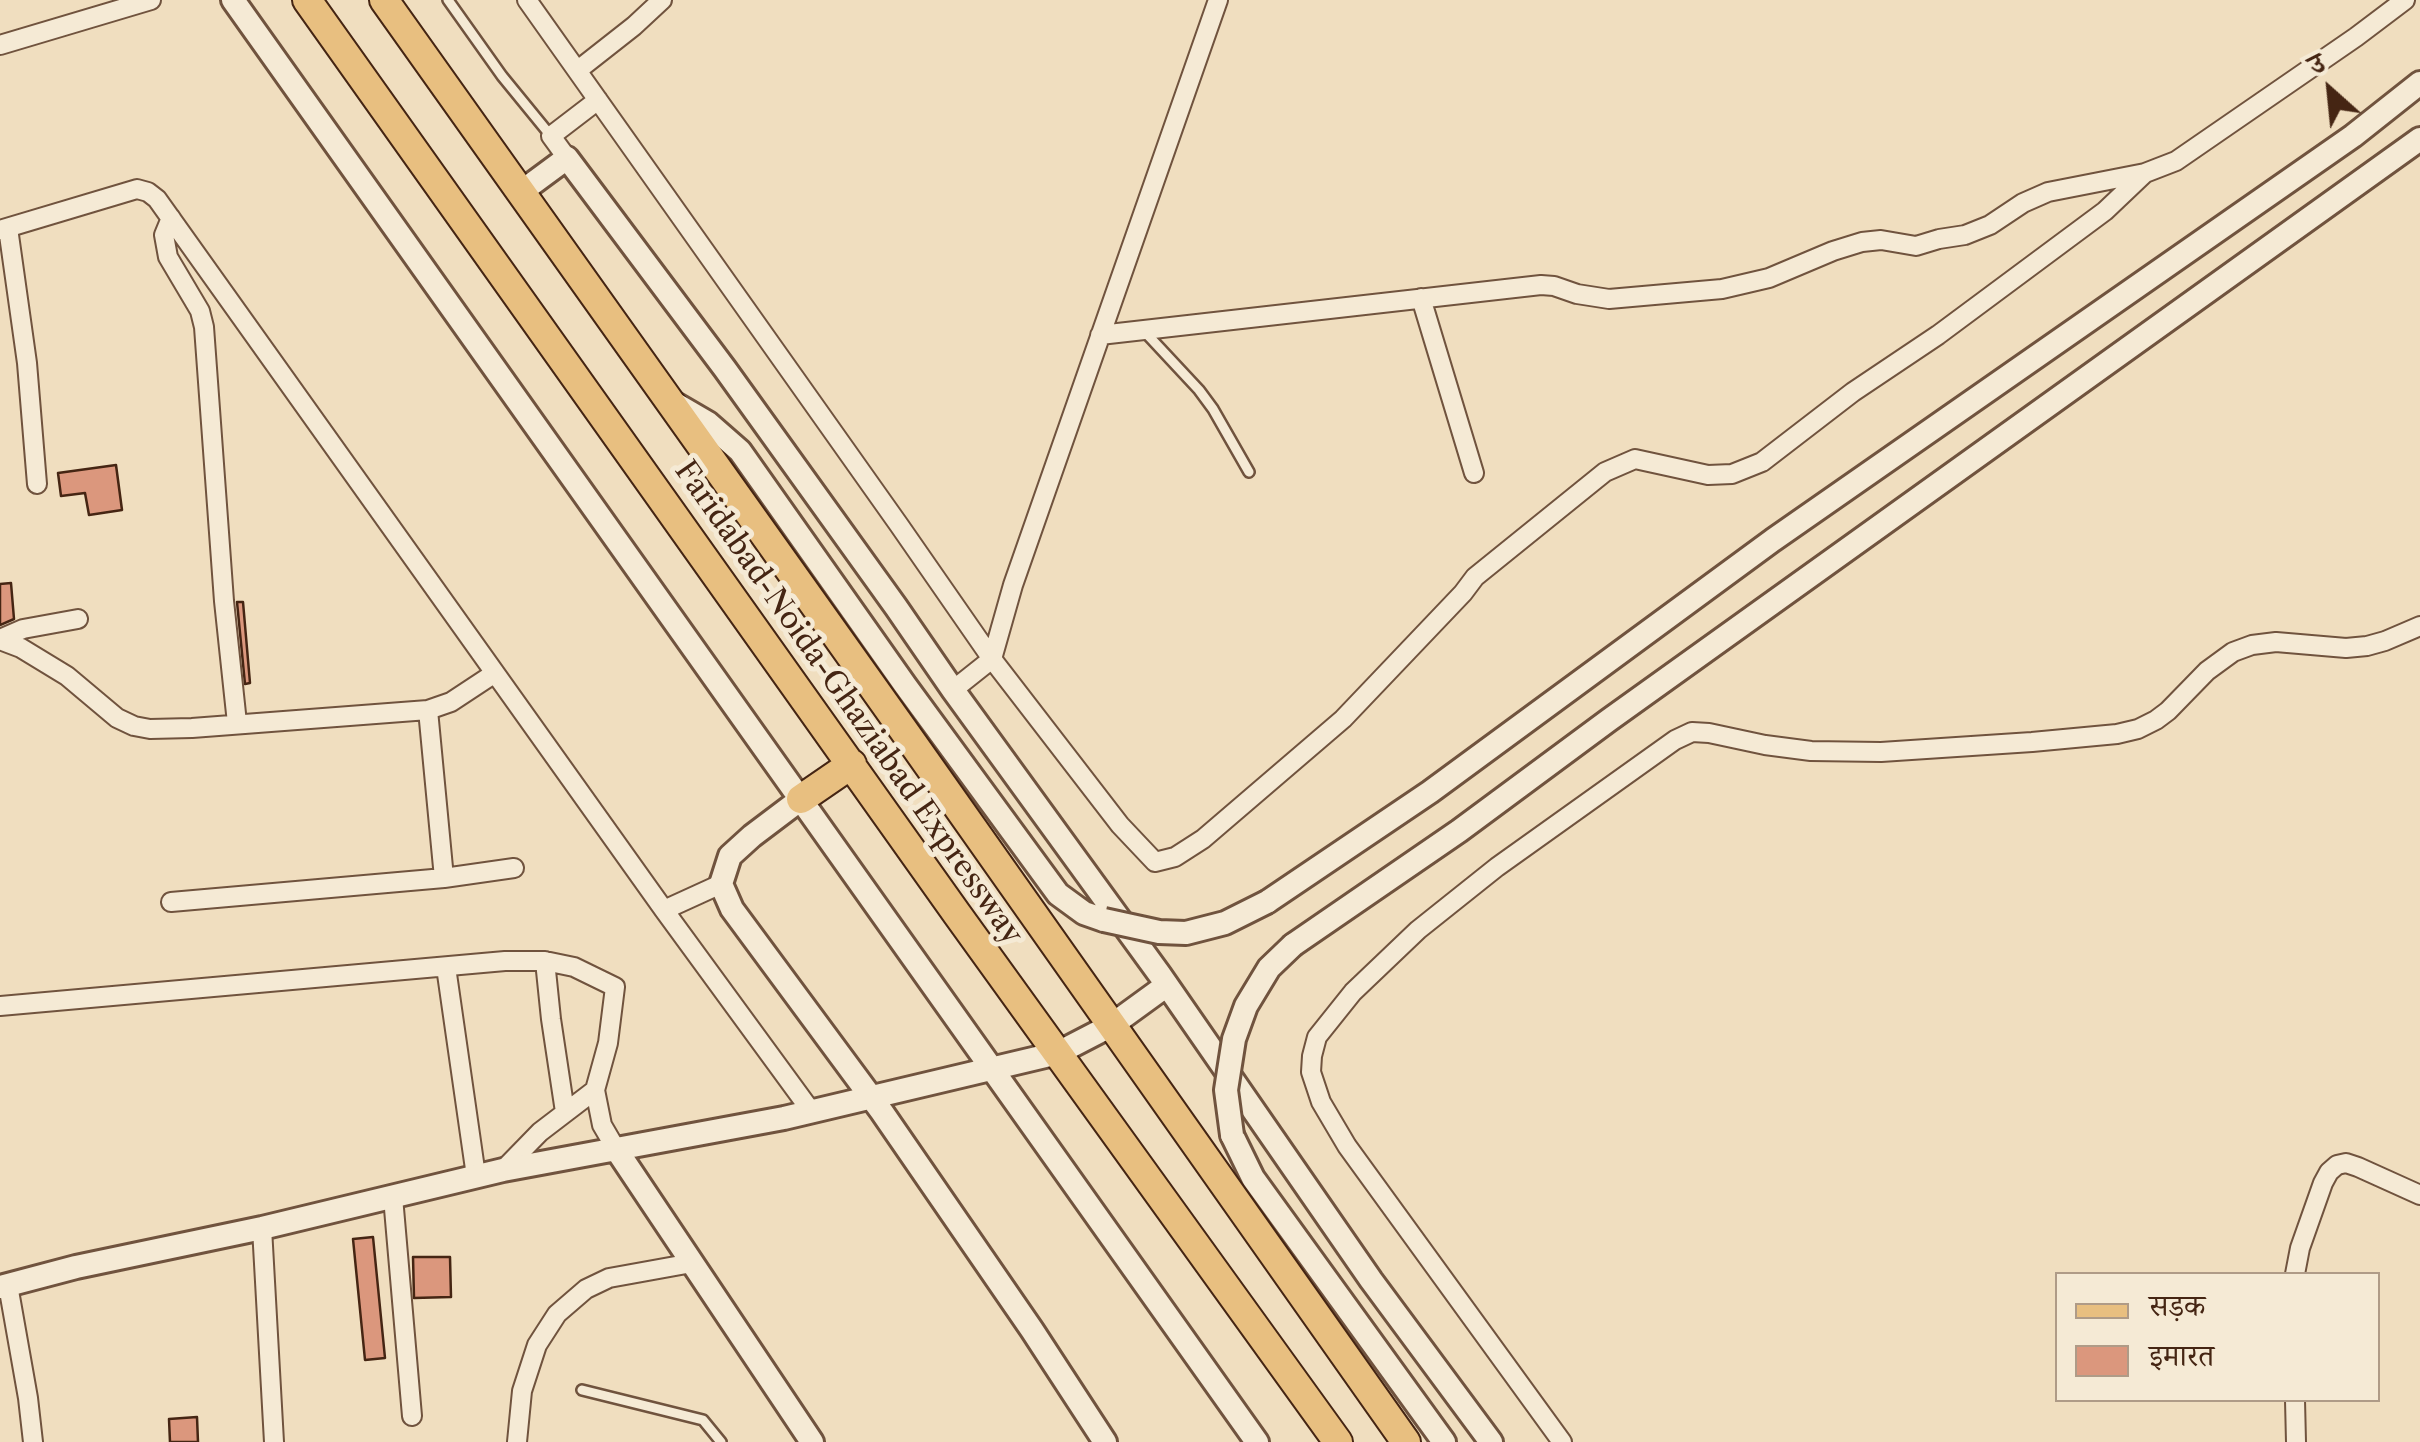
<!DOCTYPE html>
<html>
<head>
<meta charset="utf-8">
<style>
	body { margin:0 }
	#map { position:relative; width:2420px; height:1442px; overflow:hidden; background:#f0debf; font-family:"Libre Caslon Text","Noto Serif Devanagari",serif }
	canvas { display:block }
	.legend { position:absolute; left:2055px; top:1272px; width:325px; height:130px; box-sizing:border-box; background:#f5ead5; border:2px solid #af9b87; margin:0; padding:12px 18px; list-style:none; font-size:30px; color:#452513 }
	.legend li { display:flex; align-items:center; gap:20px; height:50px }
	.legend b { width:50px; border:2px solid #af9b87 }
	.north { position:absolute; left:2280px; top:40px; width:100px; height:100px; -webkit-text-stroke:8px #f5ead5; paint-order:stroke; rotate:333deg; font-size:28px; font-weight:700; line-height:40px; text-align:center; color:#452513 }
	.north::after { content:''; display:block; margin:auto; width:35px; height:45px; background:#452513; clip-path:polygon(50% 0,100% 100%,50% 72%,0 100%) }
</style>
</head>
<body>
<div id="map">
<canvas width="2420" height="1442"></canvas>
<ul class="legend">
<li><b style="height:12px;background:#e8bf80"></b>सड़क</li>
<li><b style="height:28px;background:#db977d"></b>इमारत</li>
</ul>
<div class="north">उ</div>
</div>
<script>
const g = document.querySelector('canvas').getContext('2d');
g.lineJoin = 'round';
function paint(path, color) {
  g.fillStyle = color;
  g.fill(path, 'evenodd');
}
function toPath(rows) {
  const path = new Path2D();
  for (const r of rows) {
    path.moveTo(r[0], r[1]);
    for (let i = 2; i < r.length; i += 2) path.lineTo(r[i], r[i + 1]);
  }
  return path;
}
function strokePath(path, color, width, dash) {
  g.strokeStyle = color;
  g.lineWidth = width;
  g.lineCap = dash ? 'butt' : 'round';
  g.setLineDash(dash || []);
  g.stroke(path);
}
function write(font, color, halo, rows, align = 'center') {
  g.font = font + ' "Libre Caslon Text",serif';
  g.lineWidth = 10;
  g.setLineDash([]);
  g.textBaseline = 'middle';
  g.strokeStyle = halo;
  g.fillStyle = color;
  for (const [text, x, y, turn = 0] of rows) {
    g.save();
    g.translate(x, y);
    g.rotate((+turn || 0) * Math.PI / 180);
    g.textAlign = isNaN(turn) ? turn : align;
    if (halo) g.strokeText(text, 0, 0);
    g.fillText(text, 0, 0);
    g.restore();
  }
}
const building = toPath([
	[116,465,122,510,89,515,85,493,61,496,58,473,116,465],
	[11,583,14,619,0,625,0,584,11,583],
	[237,602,243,602,250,683,245,684,237,602],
	[373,1237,385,1358,365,1360,353,1239,373,1237],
	[413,1257,450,1257,451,1297,414,1298,413,1257],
	[197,1417,198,1442,170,1442,169,1419,197,1417]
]);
paint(building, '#db977d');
strokePath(building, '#452513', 2.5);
const service = toPath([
	[448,0,502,76,551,136],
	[1144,331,1199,390,1213,409,1249,472],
	[582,1390,703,1420,721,1442]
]);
const minor = toPath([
	[527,0,899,525,992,659,1120,825,1155,862,1175,857,1203,839,1343,719,1463,593,1475,577,1605,472,1635,459,1708,475,1732,474,1762,462,1853,392,1938,335,2105,211,2145,173],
	[0,45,151,0],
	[578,70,634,26,662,0],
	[567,158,551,136,598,100],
	[171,218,164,235,168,257,200,311,204,327,224,601,237,723],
	[8,228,27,363,37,484],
	[0,230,137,189,148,192,157,199,664,910,811,1111],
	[1421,298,1474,473],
	[1100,335,1541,285,1554,286,1577,294,1609,299,1722,289,1769,278,1833,251,1862,242,1881,240,1916,246,1939,239,1965,235,1990,225,2023,203,2048,192,2145,173,2176,161,2356,37,2405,0],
	[0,639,23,629,78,619],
	[0,640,21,648,67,676,117,718,134,726,150,729,192,728,428,710,451,702,495,673],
	[953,690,992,659,1013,585,1218,0],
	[428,710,444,878],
	[171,902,444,878,514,868],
	[664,910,721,884],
	[545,961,551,1019,565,1112],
	[446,967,476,1176],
	[0,1006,505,961,545,961,574,967,615,987,608,1043,595,1090,602,1125,616,1149],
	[503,1170,540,1132,595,1090],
	[393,1197,412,1416],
	[262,1228,274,1442],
	[2295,1274,2300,1248,2323,1183,2329,1172,2337,1165,2346,1163,2358,1167,2420,1195],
	[8,1285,28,1398,33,1442],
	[2295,1400,2296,1442],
	[517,1442,522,1391,537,1345,557,1314,586,1289,609,1278,692,1263],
	[1562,1442,1347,1146,1321,1102,1311,1072,1312,1056,1317,1037,1353,992,1418,930,1497,867,1675,740,1692,732,1709,733,1765,745,1811,751,1881,752,2032,742,2117,734,2138,729,2156,720,2168,711,2207,671,2233,652,2252,645,2276,642,2346,648,2367,646,2385,641,2420,626]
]);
const tertiary = toPath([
	[233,0,1257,1442],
	[521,192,567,158,725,369,896,607,953,690,1160,975,1371,1280,1491,1442],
	[672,402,708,423,740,451,905,685,1058,894,1084,913,1104,920],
	[801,799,752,836,730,856,721,884,732,909,882,1112,1032,1330,1105,1442],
	[1267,902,1430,792,1773,540,2353,136,2420,83],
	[1293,945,1459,831,1609,720,2420,139],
	[1232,1135,1253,1178,1444,1442],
	[616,1149,812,1442],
	[0,1287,76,1267,262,1228,503,1170,784,1118,1058,1053,1112,1025,1167,985]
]);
const primary = toPath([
	[307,0,957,914,1338,1442],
	[384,0,902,728,1406,1442],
	[801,799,852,764]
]);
strokePath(service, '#70533e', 14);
strokePath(minor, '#70533e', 22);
strokePath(tertiary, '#70533e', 28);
strokePath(primary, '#452513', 32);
strokePath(service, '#f5ead5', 9);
strokePath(minor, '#f5ead5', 18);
strokePath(tertiary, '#f5ead5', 22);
strokePath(primary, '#e8bf80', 28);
const tertiaryBridge = toPath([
	[1104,920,1159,932,1186,933,1225,923,1267,902],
	[1232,1135,1226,1090,1234,1039,1246,1006,1269,968,1293,945]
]);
strokePath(tertiaryBridge, '#70533e', 28, []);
strokePath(tertiaryBridge, '#f5ead5', 22);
write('30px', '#452513', '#f5ead5', [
	["Faridabad-Noida-Ghaziabad Expressway",848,703,55]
]);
</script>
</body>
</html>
